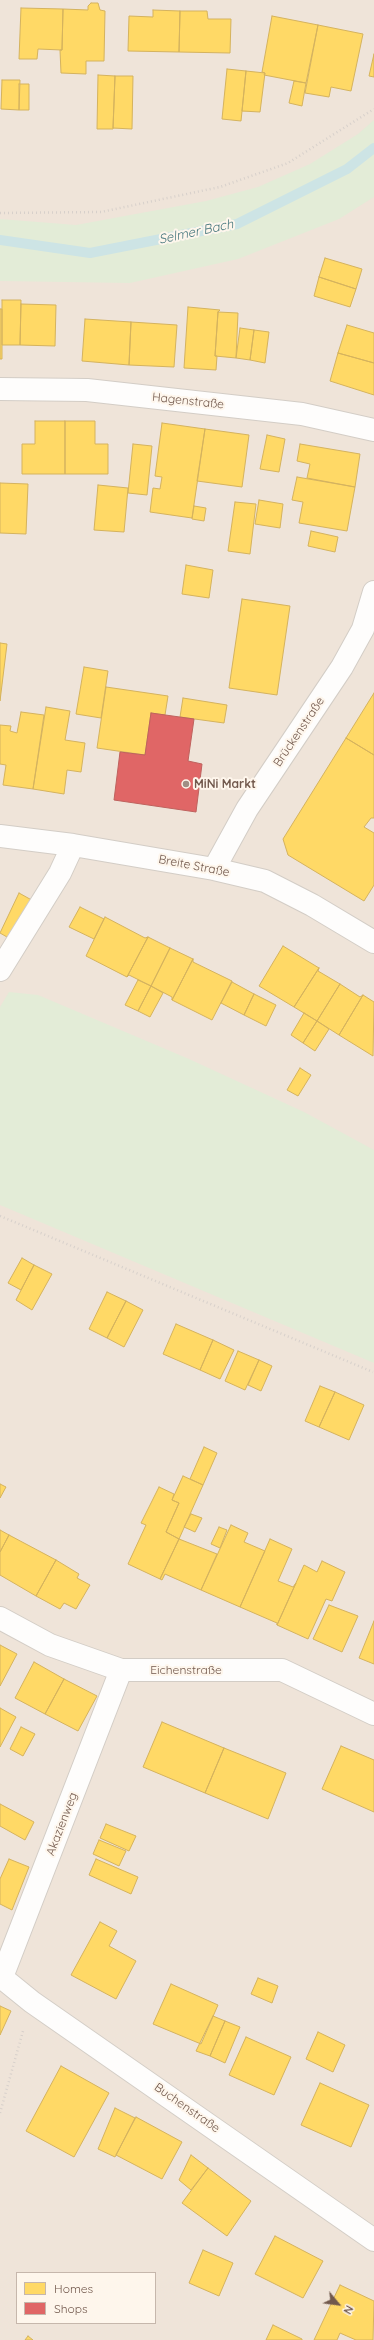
<!DOCTYPE html>
<html>
<head>
<meta charset="utf-8">
<style>
	body { margin:0 }
	#map { position:relative; width:374px; height:2340px; overflow:hidden; background:#f6f1eb; font-family:Quicksand,sans-serif }
	canvas { display:block }
	.legend { position:absolute; left:16px; top:2272px; width:140px; height:52px; box-sizing:border-box; background:#fef6ec; border:1px solid #c6b7ac; margin:0; padding:5px 7px; list-style:none; font-size:12px; color:#72594d }
	.legend li { display:flex; align-items:center; gap:8px; height:20px }
	.legend b { width:20px; border:1px solid #c6b7ac }
	.north { position:absolute; left:318px; top:2284px; width:40px; height:40px; -webkit-text-stroke:3px #fef6ec; paint-order:stroke; rotate:119deg; font-size:11px; font-weight:700; line-height:16px; text-align:center; color:#72594d }
	.north::after { content:''; display:block; margin:auto; width:14px; height:18px; background:#72594d; clip-path:polygon(50% 0,100% 100%,50% 72%,0 100%) }
</style>
</head>
<body>
<div id="map">
<canvas width="374" height="2340"></canvas>
<ul class="legend">
<li><b style="height:11px;background:#ffd966"></b>Homes</li>
<li><b style="height:11px;background:#e06666"></b>Shops</li>
</ul>
<div class="north">N</div>
</div>
<script>
const g = document.querySelector('canvas').getContext('2d');
g.lineJoin = 'round';
function paint(path, color) {
  g.fillStyle = color;
  g.fill(path, 'evenodd');
}
function toPath(rows) {
  const path = new Path2D();
  for (const r of rows) {
    path.moveTo(r[0], r[1]);
    for (let i = 2; i < r.length; i += 2) path.lineTo(r[i], r[i + 1]);
  }
  return path;
}
function strokePath(path, color, width, dash) {
  g.strokeStyle = color;
  g.lineWidth = width;
  g.lineCap = dash ? 'butt' : 'round';
  g.setLineDash(dash || []);
  g.stroke(path);
}
function write(font, color, halo, rows, align = 'center') {
  g.font = font + ' Quicksand,sans-serif';
  g.lineWidth = 4;
  g.setLineDash([]);
  g.textBaseline = 'middle';
  g.strokeStyle = halo;
  g.fillStyle = color;
  for (const [text, x, y, turn = 0] of rows) {
    g.save();
    g.translate(x, y);
    g.rotate((+turn || 0) * Math.PI / 180);
    g.textAlign = isNaN(turn) ? turn : align;
    if (halo) g.strokeText(text, 0, 0);
    g.fillText(text, 0, 0);
    g.restore();
  }
}
paint(toPath([
	[0,0,374,0,374,2340,0,2340],
	[17,2273,155,2273,155,2323,17,2323]
]), '#efe4d9');
paint(toPath([
	[374,120,374,197,339,219,238,259,130,283,0,281,0,219,76,225,206,201,258,187,310,164,358,134],
	[9,992,38,995,189,1059,304,1112,374,1150,374,1363,0,1205,0,1007]
]), '#e3ecd7');
const homes = toPath([
	[91,3,98,3,100,10,105,11,104,61,86,61,86,74,61,73,60,50,62,50,63,9,88,10,88,6,91,3],
	[21,8,63,9,62,50,38,49,37,59,19,59,21,8],
	[153,10,180,11,179,52,128,51,129,16,153,17,153,10],
	[180,11,207,11,208,19,231,19,230,53,179,52,180,11],
	[272,16,318,25,306,83,264,75,265,73,262,72,272,16],
	[318,25,363,34,351,91,331,87,329,97,305,93,318,25],
	[374,54,374,77,369,76,374,54],
	[227,69,246,71,241,121,222,119,227,69],
	[246,71,265,73,260,112,242,111,246,71],
	[98,75,115,76,113,129,97,129,98,75],
	[115,76,133,76,132,129,113,128,115,76],
	[2,80,20,80,19,110,1,109,2,80],
	[294,81,306,83,302,106,289,103,294,81],
	[19,84,29,84,29,110,19,110,19,84],
	[325,258,362,269,356,289,319,277,325,258],
	[319,277,356,289,350,307,314,296,319,277],
	[2,300,21,300,20,345,2,345,2,300],
	[21,304,56,305,55,346,20,345,21,304],
	[188,307,220,310,218,312,215,356,217,356,216,370,184,368,188,307],
	[0,309,2,309,2,359,0,359,0,309],
	[218,312,238,313,236,358,215,356,218,312],
	[85,319,131,322,129,365,82,361,85,319],
	[131,322,177,325,174,367,129,365,131,322],
	[347,325,374,333,374,363,338,353,347,325],
	[240,328,254,330,250,360,236,358,240,328],
	[254,330,269,332,265,363,250,360,254,330],
	[338,353,374,363,374,395,330,381,338,353],
	[35,421,65,421,65,474,22,474,22,444,35,444,35,421],
	[65,421,95,421,95,444,108,444,108,474,65,474,65,421],
	[162,423,205,429,192,518,150,512,153,488,160,489,162,477,155,476,162,423],
	[205,429,249,435,242,487,197,481,205,429],
	[267,435,285,439,279,472,260,469,267,435],
	[133,444,152,446,147,495,128,493,133,444],
	[300,444,360,454,355,487,307,478,310,464,297,461,300,444],
	[297,477,355,487,347,531,299,523,303,502,292,500,297,477],
	[0,483,28,484,26,534,0,533,0,483],
	[98,485,128,488,124,532,94,530,98,485],
	[259,500,283,504,280,528,255,524,259,500],
	[235,502,256,504,250,554,228,551,235,502],
	[194,506,206,508,204,521,192,519,194,506],
	[311,531,338,537,335,552,308,546,311,531],
	[186,565,213,570,209,598,182,594,186,565],
	[242,599,290,606,277,695,229,688,242,599],
	[0,643,7,644,0,701,0,643],
	[84,667,108,671,101,718,76,714,84,667],
	[106,687,168,696,165,715,151,713,145,755,97,748,106,687],
	[374,693,374,755,346,738,374,693],
	[183,698,227,705,224,723,180,717,183,698],
	[46,707,70,711,65,740,85,743,81,772,67,770,64,794,33,789,46,707],
	[21,712,44,715,33,789,3,785,6,765,0,764,0,725,11,726,10,731,17,733,21,712],
	[346,738,374,755,374,818,371,818,364,827,374,833,374,885,364,901,288,855,283,839,346,738],
	[19,893,37,903,14,941,0,933,19,893],
	[80,907,104,919,94,939,69,927,80,907],
	[105,917,145,938,148,937,127,977,86,956,105,917],
	[148,937,170,948,151,986,129,975,127,977,148,937],
	[283,946,319,968,294,1007,259,986,283,946],
	[170,948,193,959,172,1000,172,997,151,986,170,948],
	[193,959,193,962,232,981,212,1020,172,1000,193,959],
	[319,968,318,971,340,984,317,1021,294,1007,319,968],
	[138,980,151,986,138,1011,125,1005,138,980],
	[232,982,254,994,244,1015,221,1003,232,982],
	[340,984,360,997,363,995,339,1035,317,1021,340,984],
	[151,986,163,993,150,1017,138,1011,151,986],
	[254,994,276,1005,266,1026,244,1015,254,994],
	[363,995,374,1002,373,1056,339,1035,363,995],
	[304,1013,317,1021,303,1043,291,1035,304,1013],
	[317,1021,329,1029,315,1051,303,1043,317,1021],
	[300,1068,311,1075,298,1096,287,1090,300,1068],
	[22,1258,34,1265,21,1290,8,1283,22,1258],
	[34,1265,52,1274,32,1310,16,1300,34,1265],
	[107,1292,126,1301,107,1338,89,1329,107,1292],
	[126,1301,143,1310,124,1347,107,1338,126,1301],
	[176,1324,213,1340,200,1370,163,1354,176,1324],
	[213,1340,234,1350,220,1379,200,1370,213,1340],
	[238,1351,259,1360,245,1390,225,1381,238,1351],
	[259,1360,272,1366,261,1391,248,1385,259,1360],
	[320,1386,335,1392,319,1427,305,1421,320,1386],
	[335,1392,364,1405,349,1440,319,1427,335,1392],
	[204,1447,217,1453,203,1485,190,1479,204,1447],
	[183,1476,203,1485,179,1539,166,1532,179,1503,172,1500,183,1476],
	[0,1484,6,1487,0,1498,0,1484],
	[159,1487,174,1494,172,1500,179,1503,166,1532,179,1539,160,1579,128,1564,146,1525,141,1523,159,1487],
	[191,1514,202,1518,195,1532,184,1527,191,1514],
	[231,1525,248,1533,244,1542,265,1551,240,1607,201,1590,231,1525],
	[219,1527,227,1530,220,1548,211,1544,219,1527],
	[0,1530,9,1535,0,1552,0,1530],
	[9,1535,56,1560,36,1596,0,1575,0,1552,9,1535],
	[179,1539,217,1554,201,1590,165,1574,162,1580,160,1579,179,1539],
	[270,1539,292,1549,278,1581,293,1587,296,1583,277,1625,277,1623,240,1607,270,1539],
	[56,1560,79,1574,77,1578,90,1585,76,1609,64,1603,60,1609,36,1596,56,1560],
	[322,1561,345,1572,332,1601,326,1599,308,1639,277,1625,304,1565,317,1572,322,1561],
	[329,1605,358,1616,342,1652,313,1639,329,1605],
	[374,1621,374,1664,359,1658,374,1621],
	[0,1645,17,1654,0,1686,0,1645],
	[34,1662,64,1679,45,1714,15,1698,34,1662],
	[64,1679,97,1696,78,1731,45,1714,64,1679],
	[0,1708,16,1717,0,1747,0,1708],
	[162,1722,224,1748,205,1793,143,1767,162,1722],
	[21,1727,35,1734,23,1756,10,1749,21,1727],
	[341,1746,374,1760,374,1812,322,1789,341,1746],
	[224,1748,286,1773,268,1819,205,1793,224,1748],
	[0,1804,34,1822,25,1840,0,1826,0,1804],
	[106,1824,136,1836,129,1851,100,1838,106,1824],
	[99,1840,126,1851,119,1866,93,1854,99,1840],
	[9,1859,29,1867,12,1910,0,1904,0,1879,9,1859],
	[96,1859,138,1877,131,1894,89,1875,96,1859],
	[100,1922,117,1931,109,1946,136,1961,116,1999,71,1975,100,1922],
	[258,1978,278,1986,272,2003,251,1994,258,1978],
	[171,1984,218,2005,201,2044,153,2024,171,1984],
	[0,2006,11,2011,0,2035,0,2006],
	[213,2016,225,2021,210,2056,196,2051,213,2016],
	[225,2021,240,2027,225,2063,210,2056,225,2021],
	[318,2032,345,2045,333,2072,306,2059,318,2032],
	[246,2037,291,2057,274,2095,229,2075,246,2037],
	[61,2066,109,2093,74,2157,26,2131,61,2066],
	[320,2083,369,2105,351,2147,301,2125,320,2083],
	[115,2108,135,2118,115,2157,98,2149,115,2108],
	[136,2117,182,2142,162,2179,116,2155,136,2117],
	[191,2155,208,2168,191,2190,179,2180,191,2155],
	[208,2168,251,2201,227,2236,182,2203,208,2168],
	[275,2236,323,2261,303,2298,255,2274,275,2236],
	[203,2250,233,2263,219,2296,189,2283,203,2250],
	[340,2285,374,2301,373,2340,356,2340,340,2333,337,2340,314,2340,340,2285],
	[273,2325,302,2339,302,2340,266,2340,273,2325],
	[28,2336,33,2340,25,2340,28,2336]
]);
paint(homes, '#ffd966');
strokePath(homes, '#d5b35e', 1);
const shops = toPath([
	[151,713,194,719,188,761,202,764,196,812,114,800,120,752,145,755,151,713]
]);
paint(shops, '#e06666');
strokePath(shops, '#bf625e', 1);
strokePath(toPath([
	[0,240,90,253,237,224,347,169,374,148]
]), '#cde4e5', 10);
const minor = toPath([
	[0,389,87,390,302,414,374,430],
	[0,836,73,845,214,869,265,881,312,905,374,942],
	[214,869,247,809,342,667,363,629,374,592],
	[0,970,60,873,73,845],
	[0,1618,50,1645,121,1670,282,1670,374,1714],
	[0,1976,32,2002,374,2240],
	[2,1977,121,1670]
]);
strokePath(minor, '#d3cdc6', 24);
strokePath(toPath([
	[0,213,101,212,220,187,288,163,374,109],
	[0,1216,373,1372],
	[0,2113,23,2031]
]), '#d7d0cb', 2.5, [1, 3]);
strokePath(minor, '#fefdfc', 22);
for (const [x, y, r, color] of [
	[186,784,4,"#a08e84"]
]) {
  const dot = new Path2D();
  dot.arc(x, y, r, 0, 2 * Math.PI);
  g.fillStyle = color;
  g.fill(dot);
  strokePath(dot, '#fef6ec', 1.5);
}
write('12px', '#72594d', '#fef6ec', [
	["Hagenstraße",188,401,6],
	["Brückenstraße",299,732,-56],
	["Breite Straße",194,866,11],
	["Eichenstraße",186,1670],
	["Akazienweg",62,1824,-69],
	["Buchenstraße",187,2108,35]
]);
write('bold 12px', '#72594d', '#fef6ec', [
	["MiNi Markt",194,784]
], 'left');
write('italic 13px', '#45767d', '#fef6ec', [
	["Selmer Bach",196,232,-12]
]);
</script>
</body>
</html>
